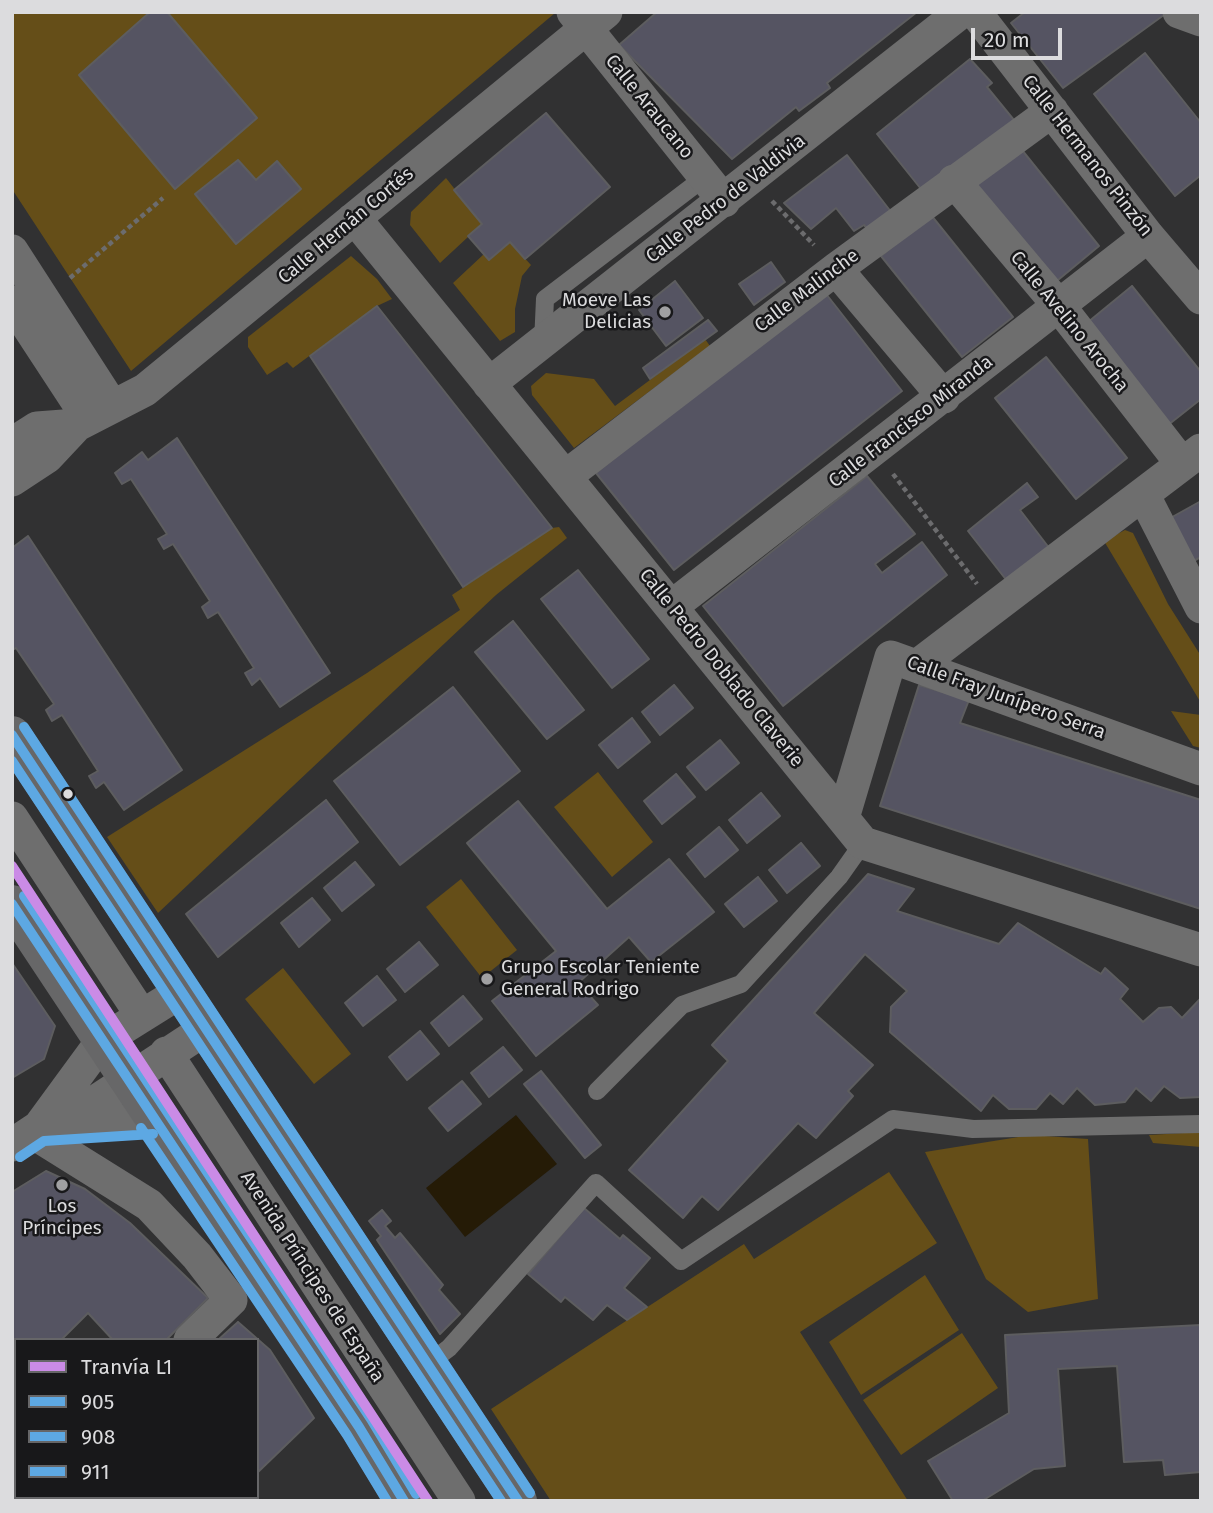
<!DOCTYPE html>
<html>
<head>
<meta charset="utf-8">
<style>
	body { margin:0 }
	#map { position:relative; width:1213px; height:1513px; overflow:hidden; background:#313132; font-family:"Fira Sans",sans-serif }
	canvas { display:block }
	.frame { position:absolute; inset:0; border:14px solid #dcdcde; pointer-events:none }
	.legend { position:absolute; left:14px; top:1338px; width:245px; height:161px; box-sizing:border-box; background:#18181a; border:2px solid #666668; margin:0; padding:9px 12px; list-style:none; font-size:21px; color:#dcdcde }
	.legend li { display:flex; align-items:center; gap:14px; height:35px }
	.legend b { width:35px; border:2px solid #666668 }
	.scale { position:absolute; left:971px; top:28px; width:91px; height:32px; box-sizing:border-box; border:4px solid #dcdcde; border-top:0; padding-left:9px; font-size:21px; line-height:24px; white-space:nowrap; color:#dcdcde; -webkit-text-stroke:5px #18181a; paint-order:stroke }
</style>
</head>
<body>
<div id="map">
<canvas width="1213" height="1513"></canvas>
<div class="frame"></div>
<ul class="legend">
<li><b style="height:9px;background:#ca8be6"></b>Tranvía L1</li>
<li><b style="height:9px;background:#5da8e3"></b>905</li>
<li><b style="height:9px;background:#5da8e3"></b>908</li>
<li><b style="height:9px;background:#5da8e3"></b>911</li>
</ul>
<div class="scale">20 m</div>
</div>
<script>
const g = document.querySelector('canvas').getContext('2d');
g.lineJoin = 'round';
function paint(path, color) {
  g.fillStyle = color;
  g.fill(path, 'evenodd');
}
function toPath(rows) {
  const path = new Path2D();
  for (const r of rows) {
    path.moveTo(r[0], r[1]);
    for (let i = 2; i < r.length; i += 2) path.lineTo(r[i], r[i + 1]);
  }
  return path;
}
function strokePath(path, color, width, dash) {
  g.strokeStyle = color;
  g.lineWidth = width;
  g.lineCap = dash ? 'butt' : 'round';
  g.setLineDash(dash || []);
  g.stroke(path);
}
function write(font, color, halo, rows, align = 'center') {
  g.font = font + ' "Fira Sans",sans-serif';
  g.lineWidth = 5;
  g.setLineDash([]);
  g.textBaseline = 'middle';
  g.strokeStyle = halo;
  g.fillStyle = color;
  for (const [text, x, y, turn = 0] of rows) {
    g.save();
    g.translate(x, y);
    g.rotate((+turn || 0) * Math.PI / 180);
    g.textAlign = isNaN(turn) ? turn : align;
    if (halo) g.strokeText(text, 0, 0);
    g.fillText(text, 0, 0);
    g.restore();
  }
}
paint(toPath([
	[12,12,554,12,555,13,131,371,12,189],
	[446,178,482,224,440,263,410,225,411,212],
	[510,242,531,265,522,276,515,309,515,332,500,341,453,283,484,254,490,260],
	[351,256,377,279,392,299,377,306,293,368,287,362,267,375,248,347,248,337],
	[705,339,710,346,574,448,532,395,531,386,546,373,594,379,615,406],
	[559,527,567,538,496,595,158,913,107,837,367,673,460,610,452,595,552,528],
	[1125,530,1133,533,1168,604,1201,656,1201,703,1104,541],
	[1171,711,1201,715,1201,748,1193,746],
	[598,772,653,842,612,877,554,807],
	[461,879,517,950,482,978,426,907],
	[283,968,351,1054,314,1084,245,999],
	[1201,1132,1201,1147,1153,1143,1149,1135],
	[1031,1135,1088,1139,1098,1299,1028,1312,986,1279,925,1152],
	[889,1172,937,1243,800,1332,908,1501,551,1501,491,1409,744,1244,754,1259],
	[925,1275,959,1330,861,1395,829,1342],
	[962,1333,998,1388,901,1455,863,1400]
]), '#654e18');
paint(toPath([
	[516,1115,557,1164,465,1237,426,1188]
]), '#251b06');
const building = toPath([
	[150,12,167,12,257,118,175,189,79,75,150,12],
	[657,12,917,12,827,83,830,88,799,111,796,107,732,159,619,45,657,12],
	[1025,12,1168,12,1063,88,1011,23,1025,12],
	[1145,53,1201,123,1201,175,1175,196,1094,94,1145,53],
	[970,59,992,83,987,87,1018,125,925,194,877,134,970,59],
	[546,113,610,187,525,259,510,242,489,260,468,236,482,224,454,190,546,113],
	[1018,145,1099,246,1052,285,969,182,1018,145],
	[847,155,895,217,872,234,864,225,854,231,836,208,811,229,784,203,847,155],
	[238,160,256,180,277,161,301,189,236,244,195,194,238,160],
	[931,215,1013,317,962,357,881,256,931,215],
	[771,262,785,282,754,305,739,284,771,262],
	[675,281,703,318,666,346,639,310,675,281],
	[1132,286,1201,372,1201,399,1163,429,1082,327,1132,286],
	[823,290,902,391,674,570,596,473,823,290],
	[377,306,552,528,463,587,310,356,377,306],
	[708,320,717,331,650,379,643,368,708,320],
	[1046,357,1127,458,1076,499,995,398,1046,357],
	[177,438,330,673,280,707,260,678,252,685,245,673,254,668,218,612,208,618,202,607,210,601,173,544,164,549,158,539,167,534,131,479,122,484,115,473,142,452,148,460,177,438],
	[867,476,915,534,875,564,882,573,922,542,947,575,783,706,703,606,867,476],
	[1027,483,1038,497,1020,510,1053,553,1011,586,968,531,1027,483],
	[1201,501,1201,557,1188,564,1165,521,1201,501],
	[28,536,182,770,124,810,104,782,96,788,89,776,98,771,62,715,52,721,46,710,54,704,16,648,12,650,12,548,28,536],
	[578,570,649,659,612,688,541,599,578,570],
	[513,621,584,710,547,739,475,652,513,621],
	[674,685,693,708,660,735,642,712,674,685],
	[919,685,969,700,960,723,1201,800,1201,909,880,806,919,685],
	[453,687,520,771,400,865,334,781,453,687],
	[632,718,650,742,618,768,599,745,632,718],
	[720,740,739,763,706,790,687,767,720,740],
	[676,774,695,797,662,824,644,801,676,774],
	[761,793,780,816,747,843,729,820,761,793],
	[326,800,358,842,218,957,186,914,326,800],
	[518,801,607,909,669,859,714,912,651,962,629,937,578,983,598,1005,536,1056,492,1001,556,951,467,843,518,801],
	[719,827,738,850,705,877,687,854,719,827],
	[801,843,820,866,787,893,769,870,801,843],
	[355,862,374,885,342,911,324,888,355,862],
	[868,874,914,889,897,911,999,944,1018,923,1101,974,1105,968,1128,989,1120,999,1143,1022,1159,1008,1171,1007,1182,1018,1201,998,1201,1097,1180,1098,1164,1086,1151,1101,1136,1088,1125,1102,1095,1105,1077,1088,1063,1104,1050,1093,1036,1109,1009,1109,993,1095,981,1111,890,1032,891,1007,907,991,865,954,814,1013,873,1065,848,1091,853,1096,816,1138,798,1123,718,1210,702,1196,683,1218,629,1170,728,1061,712,1045,868,874],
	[758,877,777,901,744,927,725,904,758,877],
	[312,898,330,920,299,947,281,923,312,898],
	[419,942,438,965,405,992,387,969,419,942],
	[12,963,55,1026,44,1059,12,1078,12,963],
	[377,976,396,1000,363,1026,345,1003,377,976],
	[463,996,482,1019,449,1046,431,1023,463,996],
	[420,1031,439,1054,407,1080,389,1057,420,1031],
	[503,1047,522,1070,489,1097,471,1073,503,1047],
	[541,1071,601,1145,585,1158,524,1084,541,1071],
	[462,1081,481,1104,448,1131,429,1108,462,1081],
	[46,1171,85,1189,130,1223,208,1298,166,1340,113,1340,88,1313,61,1340,16,1340,16,1371,12,1367,12,1192,46,1171],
	[584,1208,620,1239,623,1235,650,1258,624,1288,647,1307,627,1320,607,1305,593,1320,565,1297,561,1302,528,1274,584,1208],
	[382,1210,391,1221,385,1226,395,1238,400,1233,443,1285,439,1290,460,1314,440,1334,377,1240,381,1236,369,1221,382,1210],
	[238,1322,270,1350,314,1418,257,1473,257,1340,218,1340,238,1322],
	[1201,1325,1201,1472,1165,1475,1163,1460,1124,1462,1117,1366,1058,1369,1065,1466,1034,1469,982,1501,953,1501,928,1461,1009,1413,1005,1335,1201,1325],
	[12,1426,16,1430,16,1482,12,1485,12,1426],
	[51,1497,80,1497,83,1501,48,1501,51,1497],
	[138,1497,233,1497,230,1501,142,1501,138,1497]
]);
paint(building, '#555462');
strokePath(building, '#5d5d5f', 2);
strokePath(toPath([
	[772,201,814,245],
	[70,278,163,198],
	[893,474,977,584]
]), '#6c6c6e', 4.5, [5, 3.5]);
strokePath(toPath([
	[543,343,545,299,705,177],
	[597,1091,682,1005,741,984,839,877,863,843],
	[429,1363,449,1348,596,1183,681,1261,893,1119,973,1129,1201,1124]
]), '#6e6e6e', 18);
strokePath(toPath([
	[573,12,724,201],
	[975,12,1148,236,1201,298],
	[1179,12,1201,20],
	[954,181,1059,306,1182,464],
	[352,220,361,226,863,843,1201,950],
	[12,251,112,406],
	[836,269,944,397],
	[12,302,88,418],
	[489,384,961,12],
	[12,444,37,428,77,425],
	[1201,450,1143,494,1201,607],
	[566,476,836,269,1052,111],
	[12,480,47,457,77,425,145,390,606,12],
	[671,607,1148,236],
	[917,666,1143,494],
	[12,818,142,1016],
	[843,818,891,657,1201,769],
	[166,1053,459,1501],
	[63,1123,207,1028],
	[39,1127,102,1041,182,991],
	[32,1132,149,1205,197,1256,231,1300,190,1340],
	[12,1145,39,1127,100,1121,153,1120],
	[12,1396,16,1400],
	[112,1497,115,1501],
	[25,1501,28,1497]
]), '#6e6e6e', 33);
strokePath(toPath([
	[12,735,518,1501],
	[12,904,359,1427,404,1501]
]), '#676768', 38);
strokePath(toPath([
	[12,735,518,1501],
	[12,904,359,1427,404,1501]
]), '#5da8e3', 10);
strokePath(toPath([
	[12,761,501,1501],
	[141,1128,347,1435,387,1501],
	[20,1157,44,1141,153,1134]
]), '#5da8e3', 10);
strokePath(toPath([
	[24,727,530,1493],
	[24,896,371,1419,416,1494]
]), '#5da8e3', 10);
strokePath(toPath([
	[12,866,428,1501]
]), '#ca8be6', 10);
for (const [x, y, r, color] of [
	[665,312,7,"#a0a0a2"],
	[68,794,6,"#dcdcde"],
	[487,979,7,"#a0a0a2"],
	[62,1185,7,"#a0a0a2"]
]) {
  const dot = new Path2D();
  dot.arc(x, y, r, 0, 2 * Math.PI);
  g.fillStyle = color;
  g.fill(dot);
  strokePath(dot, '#18181a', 2.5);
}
write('19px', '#dcdcde', '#18181a', [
	["Calle Araucano",649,107,51],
	["Calle Hermanos Pinzón",1087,156,52],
	["Calle Pedro de Valdivia",726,199,-38],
	["Calle Hernán Cortés",346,226,-40],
	["Calle Malinche",807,291,-37],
	["Calle Avelino Arocha",1069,322,51],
	["Calle Francisco Miranda",911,422,-38],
	["Calle Pedro Doblado Claverie",721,668,51],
	["Calle Fray Junípero Serra",1006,698,20],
	["Avenida Príncipes de España",312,1277,57]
]);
write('19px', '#dcdcde', '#18181a', [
	["Moeve Las",651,301],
	["Delicias",651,323],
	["Grupo Escolar Teniente",501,968,"left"],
	["General Rodrigo",501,990,"left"],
	["Los",62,1207,"center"],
	["Príncipes",62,1229,"center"]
], 'right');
</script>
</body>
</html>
